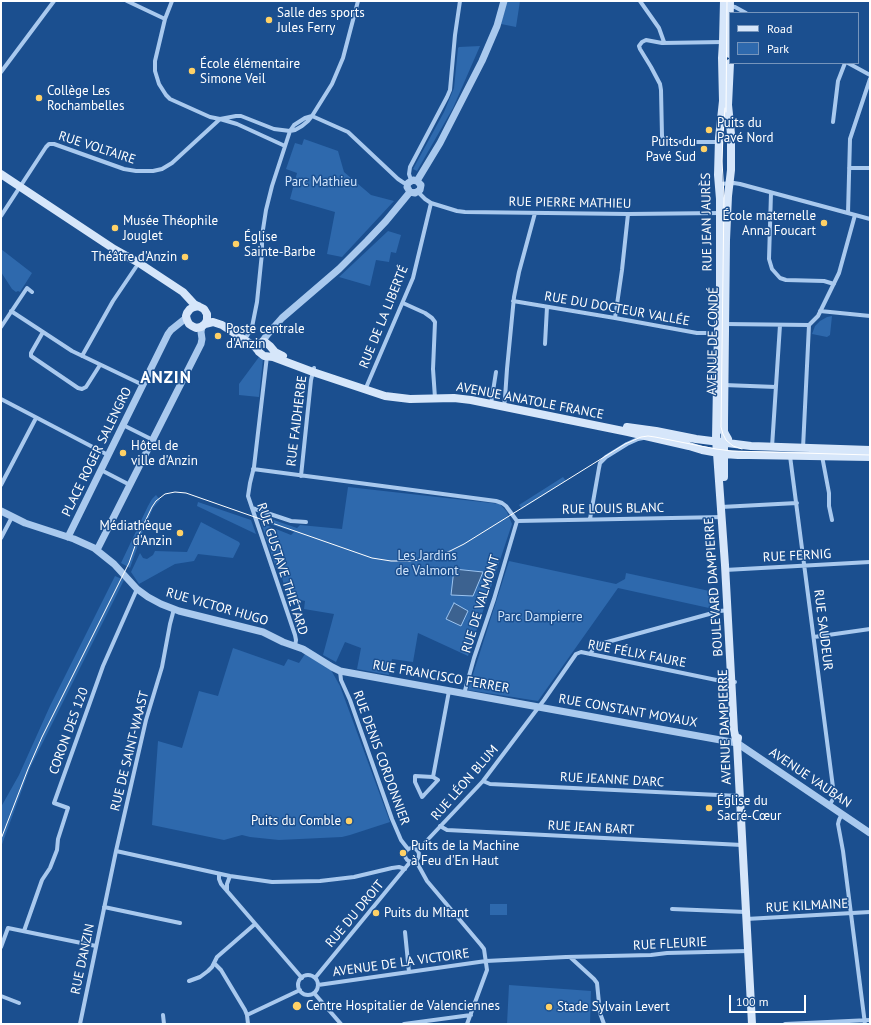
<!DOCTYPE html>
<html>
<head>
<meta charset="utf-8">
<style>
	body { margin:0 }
	#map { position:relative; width:871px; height:1025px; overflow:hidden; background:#1b4f8f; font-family:"PT Sans",sans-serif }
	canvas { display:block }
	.frame { position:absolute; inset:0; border:2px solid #fff; pointer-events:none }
	.legend { position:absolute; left:729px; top:12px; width:130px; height:52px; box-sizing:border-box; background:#1b4f8f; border:1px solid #7695bc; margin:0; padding:5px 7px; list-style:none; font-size:12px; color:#fff }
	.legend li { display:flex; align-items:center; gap:8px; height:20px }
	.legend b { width:20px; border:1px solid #7695bc }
	.scale { position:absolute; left:729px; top:995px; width:77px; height:18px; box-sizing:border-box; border:2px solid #fff; border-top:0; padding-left:5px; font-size:12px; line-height:14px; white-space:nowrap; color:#fff; -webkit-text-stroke:3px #1b4f8f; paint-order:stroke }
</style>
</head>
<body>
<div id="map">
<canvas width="871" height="1025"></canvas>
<div class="frame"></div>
<ul class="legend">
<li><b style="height:5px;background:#d6e6fa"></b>Road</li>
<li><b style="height:11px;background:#2e69ad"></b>Park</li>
</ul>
<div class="scale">100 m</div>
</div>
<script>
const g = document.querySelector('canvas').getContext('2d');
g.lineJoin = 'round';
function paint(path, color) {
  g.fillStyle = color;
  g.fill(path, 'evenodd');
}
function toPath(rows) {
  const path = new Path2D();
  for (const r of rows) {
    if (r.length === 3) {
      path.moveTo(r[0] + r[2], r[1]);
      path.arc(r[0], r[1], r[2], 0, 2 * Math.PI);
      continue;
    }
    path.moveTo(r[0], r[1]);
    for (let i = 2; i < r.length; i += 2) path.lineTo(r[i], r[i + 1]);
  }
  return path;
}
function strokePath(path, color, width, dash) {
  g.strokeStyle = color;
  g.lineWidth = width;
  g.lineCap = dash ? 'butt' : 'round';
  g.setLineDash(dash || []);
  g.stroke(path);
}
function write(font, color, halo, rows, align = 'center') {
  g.font = font + ' "PT Sans",sans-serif';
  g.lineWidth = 3;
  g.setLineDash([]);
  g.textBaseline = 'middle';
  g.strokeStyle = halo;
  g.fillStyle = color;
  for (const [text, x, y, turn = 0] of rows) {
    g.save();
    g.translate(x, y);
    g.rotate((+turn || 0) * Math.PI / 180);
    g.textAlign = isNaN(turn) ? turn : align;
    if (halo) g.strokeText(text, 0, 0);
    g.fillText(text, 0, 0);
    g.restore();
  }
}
paint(toPath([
	[507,1,520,1,516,27,501,24],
	[480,46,453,108,417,171,413,169,444,112,454,88,458,48,459,47],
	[304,139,338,151,344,172,371,195,394,201,342,257,327,254,335,212,290,199,297,173,286,169,295,143,302,145],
	[388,231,401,235,396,253,391,252,389,262,376,260,370,286,339,277],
	[1,249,32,273,20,292,18,291,16,292,12,289,1,272],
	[832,316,830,335,827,337,812,334,815,326,820,321,827,317],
	[259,357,263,359,259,397,239,395,239,384],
	[563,477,566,481,522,509,519,505],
	[348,487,500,504,507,512,512,524,468,656,418,633,413,662,392,659,389,675,357,669,361,648,345,642,336,662,323,655,334,614,304,609,305,601,288,597,279,569,276,568,261,523,291,535,294,532,261,521,259,515,297,528,300,525,342,529],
	[156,495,160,500,153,508,143,531,130,568,121,563,148,506,152,499],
	[198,502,251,520,256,534,197,506],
	[201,522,239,542,240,544,233,558,198,554,194,561,175,564,139,584,131,572,140,553,143,558,147,559,153,555,155,551,187,552],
	[509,561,616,584,625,579,626,573,714,592,709,608,618,588,538,701,468,690],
	[115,576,124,580,30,768,1,847,1,807,19,775,50,706],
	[233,648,284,666,288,659,299,663,305,654,331,670,340,686,390,822,350,835,342,837,279,840,250,837,242,835,224,840,152,825,158,741,182,748,199,691,218,696],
	[490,904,507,904,507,915,490,915],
	[509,985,591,991,590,1024,507,1024]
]), '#2e69ad');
const water = toPath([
	[454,569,483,572,473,596,451,595,454,569],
	[454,603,468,611,461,626,446,619,454,603]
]);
paint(water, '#3c6290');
strokePath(water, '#9cc4f0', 1);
strokePath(toPath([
	[127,1,165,19],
	[172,1,165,19,155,61,155,71,159,84,166,95,170,99,210,117,220,119],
	[640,1,659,28,664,42],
	[730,6,735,7,746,13],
	[848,63,870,75],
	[1,72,54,1],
	[833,122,838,81,845,63],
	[719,142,667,142,664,141,662,136,661,90,660,84,651,67,640,49,639,46,642,42,646,40,662,43,723,42],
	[285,146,237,124,220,119,236,116,241,116,274,129,290,131,295,130,302,126,308,121,312,116,348,132,398,179,404,183,408,185],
	[849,168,870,168],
	[411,180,409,174,410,167,447,97,450,90,455,35,460,1],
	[719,184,734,183,740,184,870,219],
	[418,192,425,199,431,203,457,211,465,212,628,214,720,213],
	[771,193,769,259,772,269,780,278,786,280,824,281,834,284],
	[848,213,850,139,870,79],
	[1,216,46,147,49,144,54,144,124,169,136,171,153,171,162,169,172,163,220,119],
	[513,301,615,318,697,333,718,333],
	[403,303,425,313,432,318,435,322,433,369,435,398],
	[11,311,72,351,143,385],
	[820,311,870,316],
	[615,318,622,270,628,214],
	[725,324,809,325],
	[1,327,27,288,32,292],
	[43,332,31,353,31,356,78,388,82,389,86,387,100,365],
	[247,336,252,327,257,302,262,253,262,236,266,210,272,186,290,131,294,125,305,118,312,116,332,84,343,58,358,1],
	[545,344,547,307],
	[82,356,113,301,136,267],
	[267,356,254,467,250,483,248,496,295,635,296,640,295,646],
	[724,385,776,387],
	[365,390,413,278,431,203],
	[1,399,108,455],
	[491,404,496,372],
	[504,406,505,398,507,369,514,297,519,272,535,213],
	[123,425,153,440],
	[772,447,780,325],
	[803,448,809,325,818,316,839,273,855,215],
	[790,456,834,795,833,799,829,806],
	[822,456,829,493,829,506,832,520],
	[253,469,496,501,502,503,506,506,517,521],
	[101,470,130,485],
	[301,476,311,380,314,368],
	[1,485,36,418],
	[721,507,797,503],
	[252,508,291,521,306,522],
	[590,519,599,468,600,463,606,457,627,444,638,439,643,438],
	[517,521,723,517],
	[1,538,12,517],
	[725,570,870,562],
	[814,637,870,629],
	[590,654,594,648,600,644,720,611,729,610],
	[340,671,341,680,350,700,392,819,401,840,408,849],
	[464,694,474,658,494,599,517,521],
	[433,777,415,776,415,782,422,797,424,795,438,780,433,777,449,691],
	[483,781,490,784,739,796],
	[842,814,839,820,838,824,843,851,865,1024],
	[440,826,447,830,742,845],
	[412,855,7],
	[418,850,483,781,544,700,576,654,581,652,726,682,735,682],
	[116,851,230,876,272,882,320,881,354,877,392,868,399,867,405,869],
	[416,861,427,881,481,945,484,949,487,970,467,1024],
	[219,874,219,879,221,884,302,978],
	[227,891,227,884,230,876],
	[104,907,180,923],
	[672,909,746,912],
	[746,919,870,912],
	[24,931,42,880,50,868,57,850,58,839,68,808,54,803,103,666,137,589],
	[405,932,409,972],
	[1,947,8,928,96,946],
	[570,957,594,979,597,983,600,1013,604,1024],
	[214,963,221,970,245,1010,247,1015,248,1024],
	[308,985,10],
	[315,978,411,861],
	[189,981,200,977,208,971,212,967,217,957,255,924],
	[318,985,486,961,566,957,651,955,667,953,748,951],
	[314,993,341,1024],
	[1,996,19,1003],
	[163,1015,164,1024],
	[247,1015,300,990],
	[80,1024,116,851,146,720,162,667,170,624,174,609],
	[404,1024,471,1015],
	[785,1024,870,1020]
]), '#a9c9ee', 4);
strokePath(toPath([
	[417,181,440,143,482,61,497,26,504,1],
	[410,192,415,193,420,190,421,185,417,181],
	[410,192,407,187,408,183,413,180,417,181],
	[262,342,267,335,282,318,339,269,367,241,386,221,410,192],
	[1,511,25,523,74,539,94,548,114,564,137,589,148,597,161,604,179,611,263,632,283,642,303,649,332,667,340,671,737,743,870,833],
	[68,537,123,425,168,334,171,330,186,318],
	[97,550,201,344,202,339,201,332,202,326]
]), '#a9c9ee', 7);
strokePath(toPath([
	[724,1,723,42,722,58,723,101,719,138,718,175,720,199,720,299,718,328,716,439,725,565,734,731,737,743],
	[730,1,729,46,730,54],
	[1,174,114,249,139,263,183,292,194,304,204,309,207,314,207,320,205,324,201,327,196,328,192,326,189,324,187,320,186,316,187,313,190,309,194,307,198,306],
	[205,324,213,322,222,325,254,346,257,349,259,352,264,356,273,357,313,372,385,396,410,399,454,398,471,400,628,432,689,446,702,450,724,454,738,455,749,455,870,457],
	[257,349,259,344,262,342,265,342,270,346,275,352,283,356],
	[627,427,656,431,696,439,751,446,870,450],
	[728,439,724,432,724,422,726,240,728,196,731,170,731,134,728,105,730,63],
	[724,477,724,443,725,434],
	[738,738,737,743,752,1024]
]), '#d6e6fa', 8);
strokePath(toPath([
	[725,108,723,134,722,161,724,196,721,427,723,434,726,440,733,446,742,449],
	[726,112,727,1],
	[1,839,28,769,42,737,129,563,140,532,152,507,156,501,165,494,175,492,186,493,372,558,391,561,409,561,422,560,436,557,450,551,464,544,625,444,641,437,648,436,655,437,716,449,732,451,870,455]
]), '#fff', 1);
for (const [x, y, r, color] of [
	[269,20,4,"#ffd166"],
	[192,71,4,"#ffd166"],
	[39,98,4,"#ffd166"],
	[709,130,4,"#ffd166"],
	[704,149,4,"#ffd166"],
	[824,223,4,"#ffd166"],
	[115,228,4,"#ffd166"],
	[236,244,4,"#ffd166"],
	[185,257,4,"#ffd166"],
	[218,336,4,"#ffd166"],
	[123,453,4,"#ffd166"],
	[180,533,4,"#ffd166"],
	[709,808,4,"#ffd166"],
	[349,821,4,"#ffd166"],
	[403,853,4,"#ffd166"],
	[376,913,4,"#ffd166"],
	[297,1006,5,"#ffd166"],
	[549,1007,4,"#ffd166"]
]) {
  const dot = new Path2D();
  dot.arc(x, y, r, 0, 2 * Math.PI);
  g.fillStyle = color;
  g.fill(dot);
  strokePath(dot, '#1b4f8f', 1.5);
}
write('13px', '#fff', '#1b4f8f', [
	["Salle des sports",277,13],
	["Jules Ferry",277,28],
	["École élémentaire",200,64],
	["Simone Veil",200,79],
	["Collège Les",47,91],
	["Rochambelles",47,106],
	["Puits du",717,123],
	["Pavé Nord",717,138],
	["Puits du",696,142,"right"],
	["Pavé Sud",696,157,"right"],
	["École maternelle",816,216,"right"],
	["Anna Foucart",816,231,"right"],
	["Musée Théophile",123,221],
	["Jouglet",123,236],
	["Église",244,237],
	["Sainte-Barbe",244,252],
	["Théâtre d'Anzin",177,257,"right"],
	["Poste centrale",226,329],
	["d'Anzin",226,344],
	["Hôtel de",131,446],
	["ville d'Anzin",131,461],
	["Médiathèque",172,526,"right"],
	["d'Anzin",172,541,"right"],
	["Église du",717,801],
	["Sacré-Cœur",717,816],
	["Puits du Comble",341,821,"right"],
	["Puits de la Machine",411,846],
	["à Feu d'En Haut",411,861],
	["Puits du MItant",384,913],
	["Centre Hospitalier de Valenciennes",306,1006],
	["Stade Sylvain Levert",557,1007]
], 'left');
write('13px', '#fff', '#1b4f8f', [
	["RUE VOLTAIRE",97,148,18],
	["RUE PIERRE MATHIEU",570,203,1],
	["RUE JEAN JAURÈS",707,222,-91],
	["RUE DU DOCTEUR VALLÉE",617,309,10],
	["RUE DE LA LIBERTÉ",384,317,-68],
	["AVENUE DE CONDÉ",713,341,-89],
	["AVENUE ANATOLE FRANCE",530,401,11],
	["RUE FAIDHERBE",297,421,-83],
	["PLACE ROGER SALENGRO",97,452,-64],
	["RUE LOUIS BLANC",613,509,-1],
	["RUE FERNIG",797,556,-3],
	["RUE GUSTAVE THIÉTARD",282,569,72],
	["BOULEVARD DAMPIERRE",714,587,-94],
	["RUE DE VALMONT",481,604,-73],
	["RUE VICTOR HUGO",217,607,16],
	["RUE SAUDEUR",823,630,83],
	["RUE FÉLIX FAURE",637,654,11],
	["RUE FRANCISCO FERRER",441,677,10],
	["RUE CONSTANT MOYAUX",628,711,10],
	["AVENUE DAMPIERRE",725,727,-92],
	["CORON DES 120",69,731,-70],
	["RUE DE SAINT-WAAST",130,751,-76],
	["RUE DENIS CORDONNIER",381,758,70],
	["AVENUE VAUBAN",810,778,34],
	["RUE JEANNE D'ARC",612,780,3],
	["RUE LÉON BLUM",465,783,-49],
	["RUE JEAN BART",591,828,3],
	["RUE KILMAINE",807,906,-3],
	["RUE DU DROIT",355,914,-50],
	["RUE FLEURIE",670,944,-3],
	["RUE D'ANZIN",83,959,-78],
	["AVENUE DE LA VICTOIRE",401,963,-8]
]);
write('13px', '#cfe3fa', '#1b4f8f', [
	["Parc Mathieu",321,182],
	["Les Jardins",427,556],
	["de Valmont",427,571],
	["Parc Dampierre",540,617]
]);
g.letterSpacing = '1px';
write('bold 17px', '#fff', '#1b4f8f', [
	["ANZIN",166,378]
]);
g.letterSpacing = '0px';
</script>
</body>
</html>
